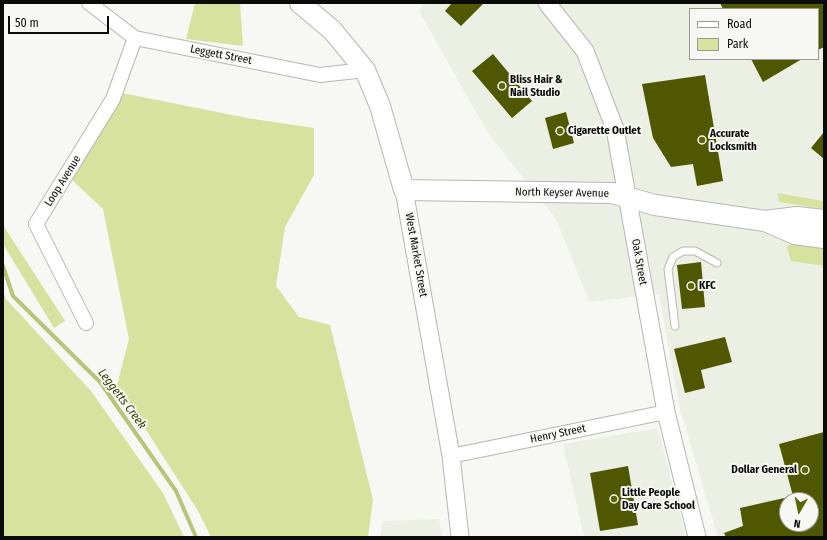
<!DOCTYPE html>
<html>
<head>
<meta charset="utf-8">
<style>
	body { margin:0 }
	#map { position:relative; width:827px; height:540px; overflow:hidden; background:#f7f8f3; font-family:"Fira Sans Condensed",sans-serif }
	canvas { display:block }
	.frame { position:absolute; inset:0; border:4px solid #0b0c0a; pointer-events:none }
	.legend { position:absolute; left:689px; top:8px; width:130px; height:52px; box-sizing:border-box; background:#f7f8f3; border:1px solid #999a96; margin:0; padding:5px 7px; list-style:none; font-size:12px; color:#0b0c0a }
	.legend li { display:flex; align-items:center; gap:8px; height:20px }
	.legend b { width:20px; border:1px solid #999a96 }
	.north { position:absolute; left:779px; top:492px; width:40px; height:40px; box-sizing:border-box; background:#f7f8f3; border:1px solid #999a96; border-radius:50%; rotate:189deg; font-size:11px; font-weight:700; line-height:16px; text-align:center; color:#0b0c0a }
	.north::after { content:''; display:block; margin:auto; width:14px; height:18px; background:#5b6607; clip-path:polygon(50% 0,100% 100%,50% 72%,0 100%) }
	.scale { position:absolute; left:8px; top:16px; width:101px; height:18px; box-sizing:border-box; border:2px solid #0b0c0a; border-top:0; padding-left:5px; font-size:12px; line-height:14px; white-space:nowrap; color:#0b0c0a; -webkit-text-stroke:3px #f7f8f3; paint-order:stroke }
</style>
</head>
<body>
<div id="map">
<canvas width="827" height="540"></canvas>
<div class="frame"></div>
<ul class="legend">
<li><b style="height:5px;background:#fff"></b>Road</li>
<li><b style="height:11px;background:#d6e29d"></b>Park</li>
</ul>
<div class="north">N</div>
<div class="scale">50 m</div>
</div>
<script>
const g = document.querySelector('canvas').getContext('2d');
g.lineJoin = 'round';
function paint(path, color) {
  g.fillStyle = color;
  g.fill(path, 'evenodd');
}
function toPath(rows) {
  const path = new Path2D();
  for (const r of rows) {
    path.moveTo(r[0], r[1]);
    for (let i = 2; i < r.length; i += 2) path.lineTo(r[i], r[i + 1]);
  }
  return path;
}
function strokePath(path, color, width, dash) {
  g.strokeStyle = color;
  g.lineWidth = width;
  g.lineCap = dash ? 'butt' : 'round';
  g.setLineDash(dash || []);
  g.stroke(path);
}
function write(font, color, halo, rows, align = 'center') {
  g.font = font + ' "Fira Sans Condensed",sans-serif';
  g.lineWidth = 4;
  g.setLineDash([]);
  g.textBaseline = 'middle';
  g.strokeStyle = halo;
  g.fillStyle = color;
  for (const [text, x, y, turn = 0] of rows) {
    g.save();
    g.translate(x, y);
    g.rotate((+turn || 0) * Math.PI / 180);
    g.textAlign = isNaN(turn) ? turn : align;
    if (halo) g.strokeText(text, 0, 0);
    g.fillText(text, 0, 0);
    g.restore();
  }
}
paint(toPath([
	[426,3,824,3,824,201,777,193,779,202,824,209,824,537,718,537,679,405,659,294,589,302,556,219,489,135,419,11],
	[690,9,818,9,818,59,690,59],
	[787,500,811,500,811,524,787,524],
	[658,428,686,537,584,537,563,444],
	[439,519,442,537,380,537,383,521]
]), '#ecefe3');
paint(toPath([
	[195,3,240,3,243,46,186,39],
	[122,93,247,118,314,128,314,175,285,227,276,286,299,317,330,325,373,500,368,537,211,537,197,509,117,385,129,339,103,209,71,179],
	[777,193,824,201,824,209,779,202],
	[3,225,65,321,54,328,3,244],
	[791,244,824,249,824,266,791,261,787,247],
	[3,291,6,299,91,391,163,493,184,537,3,537]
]), '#d6e29d');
strokePath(toPath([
	[3,266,13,296,100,382,176,491,196,537]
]), '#b8c578', 4);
paint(toPath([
	[452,3,484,3,461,26,445,11],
	[720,3,822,3,824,7,824,47,818,50,818,9,723,9],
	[493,54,532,101,512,118,472,71],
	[751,59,802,59,763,82],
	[705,75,723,181,697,186,693,164,671,167,653,138,642,84],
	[566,112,574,143,553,149,545,118],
	[824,132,824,159,811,148],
	[701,262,705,307,682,309,677,265],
	[725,337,732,362,701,370,705,388,685,393,674,349],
	[824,432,824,537,726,537,724,533,743,526,740,508,793,496,779,444],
	[787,500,811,500,811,524,787,524],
	[628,466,638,525,600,531,590,473]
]), '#4f5800');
const service = toPath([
	[675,326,668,269,673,257,683,251,695,251,717,263]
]);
const minor = toPath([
	[89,3,135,38,320,75,365,70],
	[86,323,36,224,113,99,135,38],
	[451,456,666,412]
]);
const tertiary = toPath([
	[547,3,585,51,615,129,666,412,697,537],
	[404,190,451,456,460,537]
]);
const secondary = toPath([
	[300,3,332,30,365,70,380,106,404,190,612,193,655,205,765,221,795,234,824,238],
	[765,221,797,217,824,220]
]);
strokePath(service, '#b6b7b2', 9);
strokePath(minor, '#b6b7b2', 16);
strokePath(tertiary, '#b6b7b2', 19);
strokePath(secondary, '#b6b7b2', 22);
strokePath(service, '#fff', 7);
strokePath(minor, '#fff', 14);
strokePath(tertiary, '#fff', 17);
strokePath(secondary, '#fff', 20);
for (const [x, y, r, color] of [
	[502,86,4,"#5b6607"],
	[560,131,4,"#5b6607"],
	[702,140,4,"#5b6607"],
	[691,286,4,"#5b6607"],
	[805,470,4,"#5b6607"],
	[614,499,4,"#5b6607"]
]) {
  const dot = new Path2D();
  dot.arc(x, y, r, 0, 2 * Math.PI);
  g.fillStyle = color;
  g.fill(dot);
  strokePath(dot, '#f7f8f3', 1.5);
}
write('11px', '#0b0c0a', '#f7f8f3', [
	["Leggett Street",221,55,11],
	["Loop Avenue",63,181,-58],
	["North Keyser Avenue",562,193,1],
	["West Market Street",416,255,80],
	["Oak Street",639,262,80],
	["Henry Street",558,434,-12]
]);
write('bold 11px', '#0b0c0a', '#f7f8f3', [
	["Bliss Hair &",510,80],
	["Nail Studio",510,93],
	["Cigarette Outlet",568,131],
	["Accurate",710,134],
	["Locksmith",710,147],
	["KFC",699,286],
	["Dollar General",797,470,"right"],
	["Little People",622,493],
	["Day Care School",622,506]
], 'left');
write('italic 12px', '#383e02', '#f7f8f3', [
	["Leggetts Creek",122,399,53]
]);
</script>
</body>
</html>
